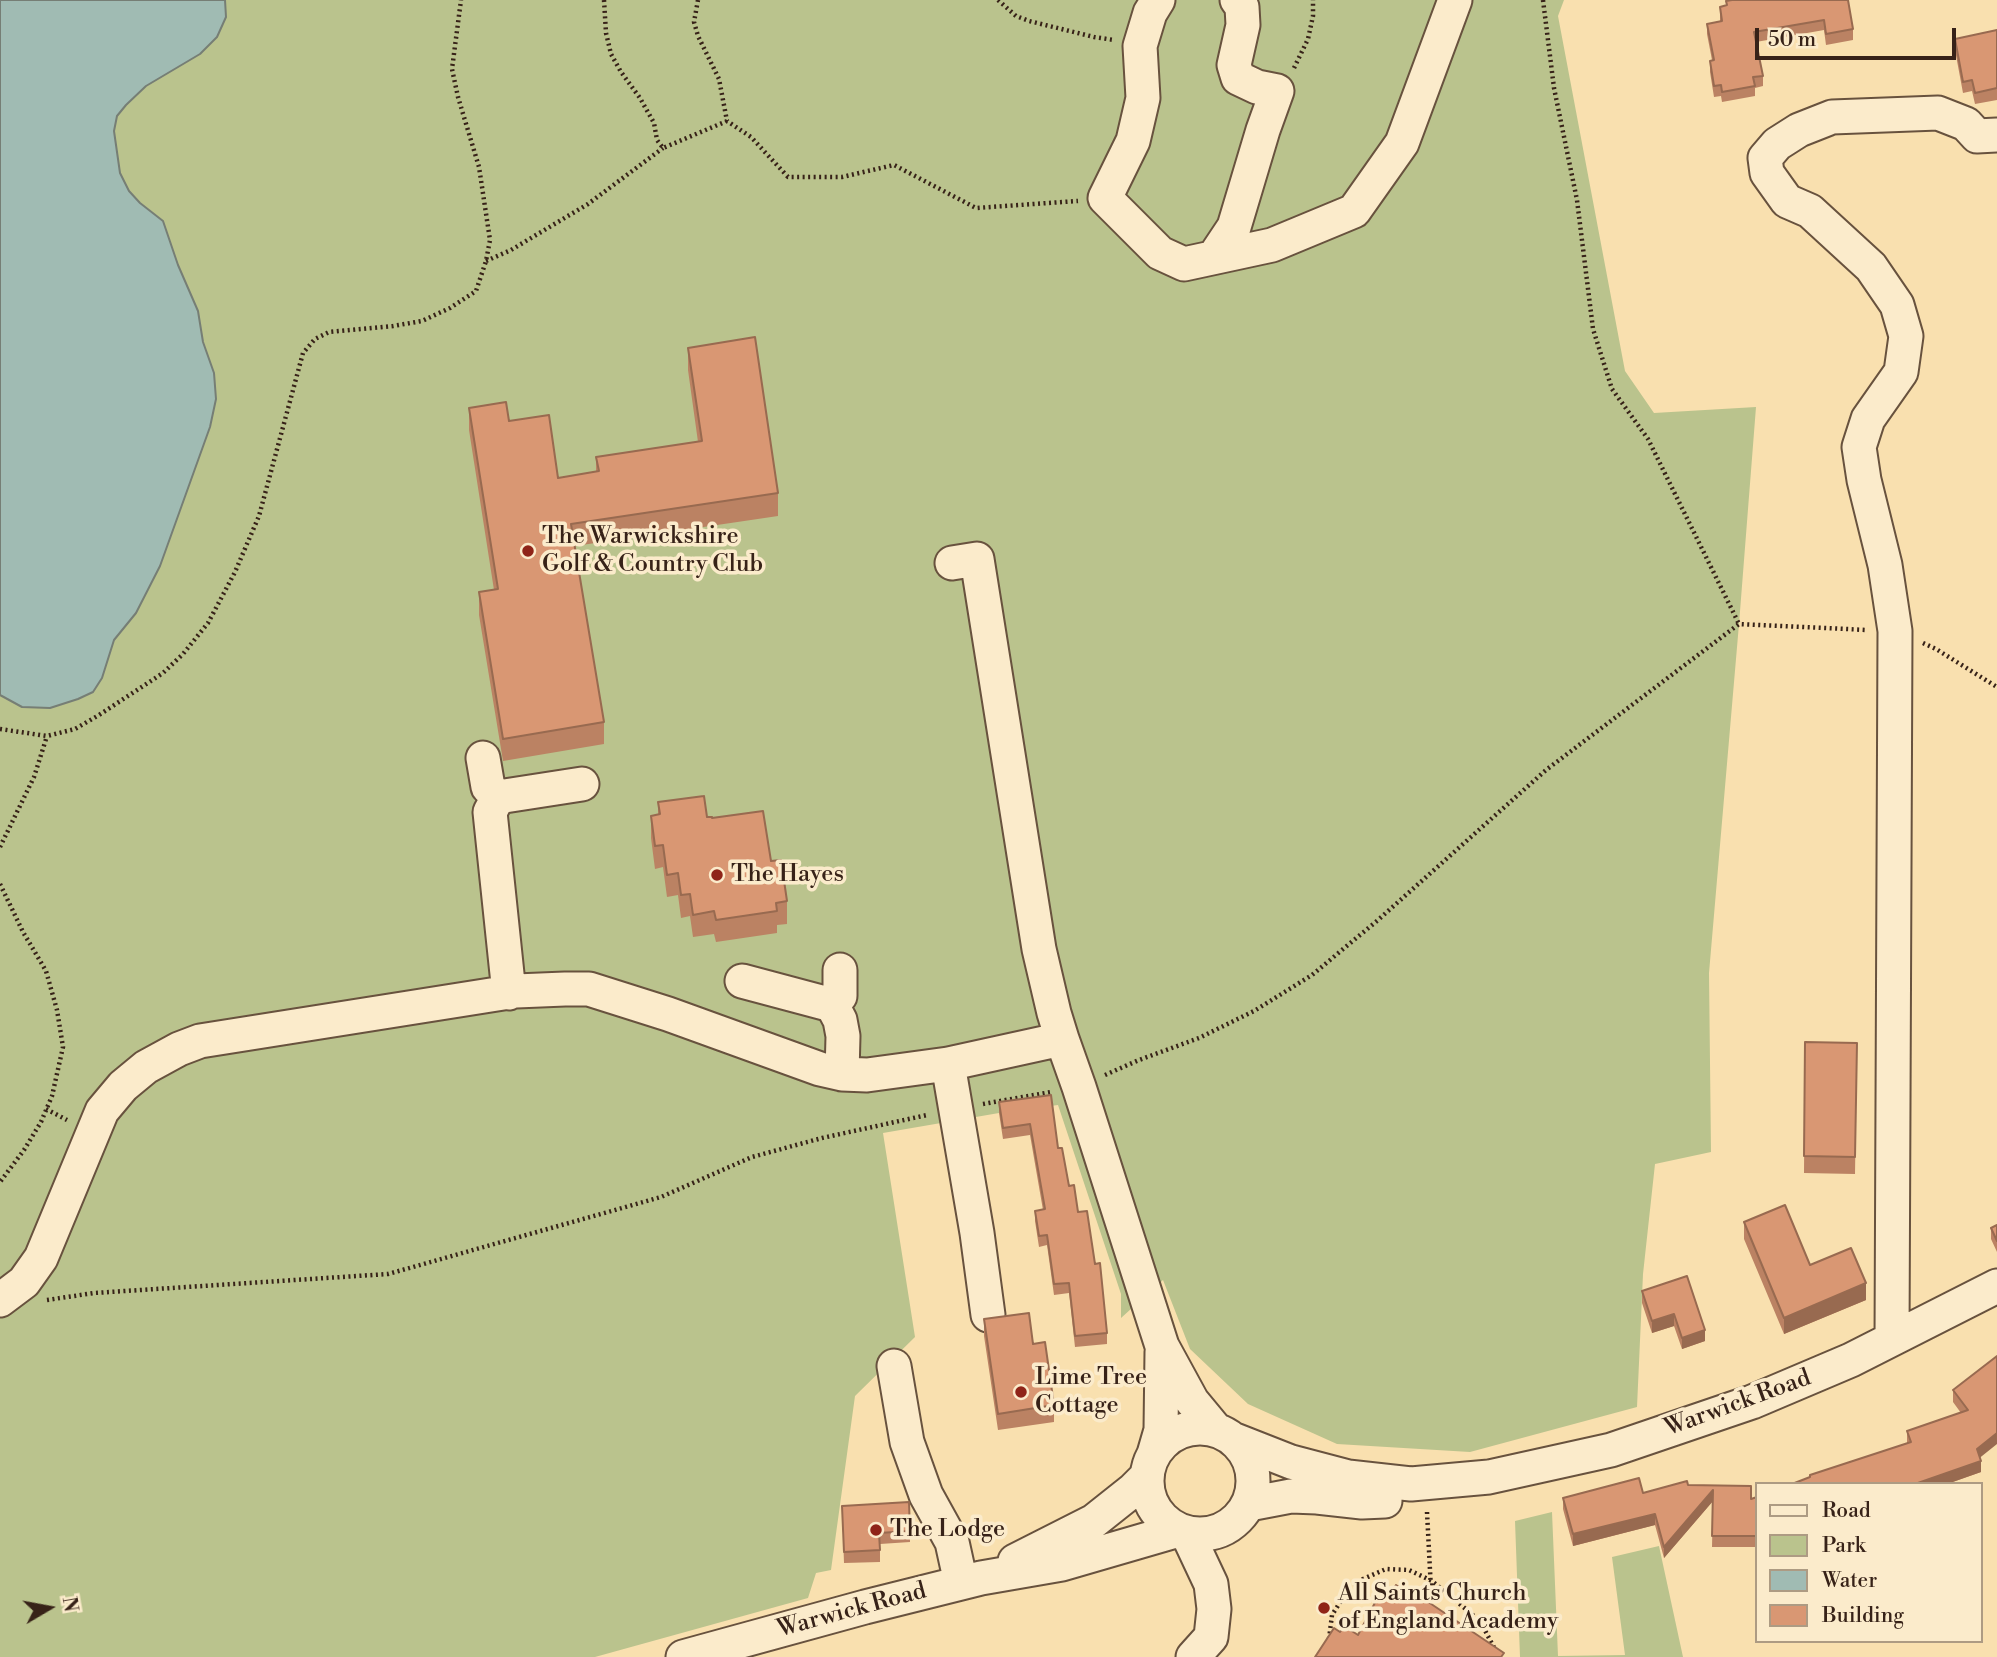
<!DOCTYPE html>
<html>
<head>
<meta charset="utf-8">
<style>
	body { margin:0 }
	#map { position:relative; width:1997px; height:1657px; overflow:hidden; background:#f9e0af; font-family:"Libre Bodoni",serif }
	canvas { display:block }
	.legend { position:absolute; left:1755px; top:1482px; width:228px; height:161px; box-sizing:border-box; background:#fbebcb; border:2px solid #ad9b83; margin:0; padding:9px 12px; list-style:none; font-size:21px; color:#372218 }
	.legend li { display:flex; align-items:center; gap:14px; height:35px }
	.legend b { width:35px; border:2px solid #ad9b83 }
	.north { position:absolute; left:14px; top:1573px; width:70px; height:70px; -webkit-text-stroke:5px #fbebcb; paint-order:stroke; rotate:80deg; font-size:19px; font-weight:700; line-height:28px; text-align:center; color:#372218 }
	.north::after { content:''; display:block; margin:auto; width:24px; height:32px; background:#372218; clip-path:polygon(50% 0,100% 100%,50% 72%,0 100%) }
	.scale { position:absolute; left:1755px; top:28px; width:201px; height:32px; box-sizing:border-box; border:4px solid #372218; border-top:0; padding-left:9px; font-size:21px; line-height:24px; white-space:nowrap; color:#372218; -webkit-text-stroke:5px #fbebcb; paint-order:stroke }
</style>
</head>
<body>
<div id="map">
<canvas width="1997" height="1657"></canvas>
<ul class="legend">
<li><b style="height:9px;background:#fbebcb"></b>Road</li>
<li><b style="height:19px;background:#bac38d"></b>Park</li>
<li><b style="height:19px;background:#a0bbb3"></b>Water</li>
<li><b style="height:19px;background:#d99773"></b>Building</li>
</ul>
<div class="north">N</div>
<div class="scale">50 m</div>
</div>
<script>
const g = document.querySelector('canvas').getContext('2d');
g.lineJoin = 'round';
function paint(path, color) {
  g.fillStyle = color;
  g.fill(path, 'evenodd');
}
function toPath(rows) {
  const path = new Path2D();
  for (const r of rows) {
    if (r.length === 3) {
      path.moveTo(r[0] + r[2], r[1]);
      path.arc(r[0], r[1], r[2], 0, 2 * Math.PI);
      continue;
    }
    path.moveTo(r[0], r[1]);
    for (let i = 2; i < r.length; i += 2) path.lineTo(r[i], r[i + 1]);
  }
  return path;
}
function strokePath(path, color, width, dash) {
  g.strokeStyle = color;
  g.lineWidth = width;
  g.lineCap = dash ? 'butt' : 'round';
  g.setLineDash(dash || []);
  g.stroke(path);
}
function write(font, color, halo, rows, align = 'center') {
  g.font = font + ' "Libre Bodoni",serif';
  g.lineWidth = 7;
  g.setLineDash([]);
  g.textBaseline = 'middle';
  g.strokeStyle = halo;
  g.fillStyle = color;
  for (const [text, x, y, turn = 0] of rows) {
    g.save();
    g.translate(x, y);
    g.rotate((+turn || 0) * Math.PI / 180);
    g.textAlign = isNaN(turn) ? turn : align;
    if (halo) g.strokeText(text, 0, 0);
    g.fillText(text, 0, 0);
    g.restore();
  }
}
paint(toPath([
	[0,0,1564,0,1558,16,1625,371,1654,413,1756,407,1739,624,1709,973,1711,1152,1655,1164,1643,1274,1637,1407,1470,1452,1337,1444,1248,1404,1190,1349,1163,1280,1121,1318,1121,1294,1058,1105,999,1113,883,1133,915,1337,855,1396,831,1570,816,1573,808,1598,595,1657,0,1657],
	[1552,1512,1558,1656,1625,1655,1612,1557,1659,1546,1683,1657,1520,1657,1515,1521]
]), '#bac38d');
const water = toPath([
	[0,0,225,0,226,17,217,37,200,54,146,86,126,105,117,116,114,131,120,173,129,191,140,203,163,221,178,265,198,311,203,342,214,373,216,399,210,427,160,566,136,613,114,640,102,678,93,692,78,699,50,708,22,707,0,695,0,0]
]);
paint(water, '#a0bbb3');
strokePath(water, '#767e75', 2);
const minor = toPath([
	[1158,0,1150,13,1140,46,1143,98,1133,141,1105,198,1160,253,1184,264,1272,245,1354,211,1402,143,1455,0],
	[1214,257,1234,227,1263,130,1277,91,1257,87,1238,78,1234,65,1243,25,1242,7,1237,0],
	[952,563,977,559,1039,949,1054,1013,1062,1039],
	[483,758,488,787,498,797],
	[742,981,832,1005,840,1020,843,1036,842,1074],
	[509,993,490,812,498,797,582,784],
	[832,1005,840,996,840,970],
	[948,1064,977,1233,988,1315],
	[0,1300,24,1282,41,1258,102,1111,123,1086,146,1067,179,1049,200,1041,516,991,565,989,589,989,668,1014,820,1069,842,1074,867,1075,948,1064,1062,1039,1079,1087,1162,1346,1192,1401,1216,1430],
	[1892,1339,1895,631,1885,565,1864,480,1859,447,1868,419,1901,372,1906,336,1897,305,1871,267,1810,211,1787,201,1767,173,1765,158,1777,144,1799,130,1832,117,1938,113,1966,124,1977,136,1997,135],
	[894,1366,907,1442,926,1495,952,1542,961,1583],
	[1200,1481,53],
	[1235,1440,1291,1462,1348,1477,1411,1484,1489,1477,1611,1450,1752,1402,1851,1360,1997,1286],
	[1154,1454,1161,1430,1162,1352],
	[1249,1504,1291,1496,1317,1497,1362,1502,1385,1501],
	[1187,1533,1211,1584,1214,1609,1211,1637,1193,1657],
	[1015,1561,1094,1521,1133,1490,1147,1476],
	[683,1657,865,1607,981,1578,1062,1564,1179,1530]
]);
strokePath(minor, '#68523e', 37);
strokePath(toPath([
	[604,0,606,33,611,54,621,72,640,98,654,123,657,140,663,148,727,121],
	[698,0,694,22,698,36,719,79,727,121,751,137,788,177,842,177,894,165,976,208,1078,201],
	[998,0,1016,16,1029,21,1094,37,1114,40],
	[1543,0,1554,88,1577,200,1593,329,1612,389,1648,439,1739,624],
	[1294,68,1308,39,1313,16,1313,0],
	[486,261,511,250,588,204,663,148],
	[1923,643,1936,649,1997,687],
	[0,729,47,736,75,729,99,715,163,673,183,654,208,623,235,572,259,516,303,353,315,339,329,332,393,326,422,321,450,308,476,291,486,261,490,240,479,167,458,97,452,69,461,0],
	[0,847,34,777,47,736],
	[0,884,23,932,46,971,57,1010,63,1047,52,1096,41,1122,24,1150,0,1182],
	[1105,1075,1139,1060,1199,1038,1254,1011,1312,975,1378,920,1546,770,1739,624,1867,630],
	[983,1104,1051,1092],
	[46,1109,67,1120],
	[47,1300,94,1293,388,1274,661,1197,752,1157,822,1138,927,1115],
	[1427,1512,1432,1609],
	[1463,1630,1467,1610],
	[1329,1639,1332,1615,1346,1593,1363,1579,1386,1569,1409,1570,1432,1581,1480,1621,1499,1657]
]), '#372218', 4.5, [2, 3.5]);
strokePath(minor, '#fbebcb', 33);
paint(toPath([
	[1848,0,1853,29,1853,40,1826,45,1824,30,1756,42,1763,76,1763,86,1755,88,1755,96,1722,102,1721,96,1714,97,1710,72,1710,61,1712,60,1707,34,1707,24,1720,21,1720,7,1726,5,1726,1],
	[1997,30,1997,100,1975,104,1972,91,1963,93,1955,50,1955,39],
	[688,348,778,493,778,516,575,546,604,722,604,744,503,761,479,615,479,592,494,590,469,430,469,408,509,421,558,478,596,472,596,457,698,442,688,370],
	[658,802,712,818,771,861,787,901,787,924,777,925,777,933,716,942,714,934,693,937,690,916,681,918,678,895,667,897,663,867,655,869,651,838,651,816,658,814],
	[1805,1042,1857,1043,1855,1174,1804,1173],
	[1051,1095,1058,1148,1069,1186,1095,1264,1107,1333,1107,1344,1075,1347,1069,1293,1054,1295,1047,1245,1039,1247,1035,1221,1035,1211,1043,1210,1030,1135,1003,1139,999,1113,999,1102],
	[1744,1222,1866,1300,1784,1334,1744,1239],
	[1997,1225,1997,1252,1991,1239,1991,1228],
	[1687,1276,1705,1341,1682,1349,1674,1326,1652,1333,1642,1303,1642,1291],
	[984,1319,1033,1344,1054,1405,1054,1422,998,1430,984,1336],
	[1997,1356,1980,1458,1981,1472,1947,1484,1792,1484,1810,1477,1810,1475,1907,1443,1907,1431,1961,1413,1953,1402,1953,1390],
	[1688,1485,1751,1499,1757,1497,1757,1547,1712,1547,1713,1501,1664,1558,1655,1525,1573,1546,1563,1509,1563,1498,1643,1493],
	[842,1506,910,1531,910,1542,880,1544,880,1562,844,1563]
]), '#bb8263');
paint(toPath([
	[1866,1283,1866,1300,1784,1334,1784,1318],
	[1674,1314,1674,1326,1652,1333,1652,1321],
	[1705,1330,1705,1341,1682,1349,1682,1338],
	[1997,1433,1997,1444,1977,1460,1977,1449],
	[1981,1461,1981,1472,1947,1484,1915,1484],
	[1713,1490,1713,1501,1664,1558,1664,1547],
	[1655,1514,1655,1525,1573,1546,1573,1534]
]), '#986a50');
const building = toPath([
	[1732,0,1848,0,1853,29,1826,34,1824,20,1754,32,1763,76,1753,77,1755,86,1722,92,1721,85,1714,86,1710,61,1714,60,1707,24,1722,21,1720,7,1727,5,1726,1,1732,0],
	[1997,30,1997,88,1975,93,1972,80,1963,82,1955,39,1997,30],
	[755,337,778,493,571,524,604,722,503,739,479,592,498,589,469,408,506,402,509,421,549,415,558,478,599,471,596,457,702,441,688,348,755,337],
	[704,796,707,817,712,817,712,818,763,811,771,861,781,860,787,901,776,903,777,911,716,920,714,911,693,915,690,894,681,895,678,873,667,875,663,845,655,846,651,816,660,814,658,802,704,796],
	[1805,1042,1857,1043,1855,1157,1804,1156,1805,1042],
	[1051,1095,1058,1148,1062,1148,1069,1186,1074,1185,1078,1212,1087,1211,1095,1264,1100,1263,1107,1333,1075,1336,1069,1283,1054,1284,1047,1235,1039,1236,1035,1211,1045,1209,1030,1124,1003,1128,999,1102,1051,1095],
	[1785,1205,1810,1265,1851,1248,1866,1283,1784,1318,1744,1222,1785,1205],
	[1997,1225,1997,1241,1991,1228,1997,1225],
	[1687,1276,1705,1330,1682,1338,1674,1314,1652,1321,1642,1291,1687,1276],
	[1029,1313,1033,1344,1045,1342,1054,1405,998,1414,984,1319,1029,1313],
	[1997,1356,1997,1433,1977,1449,1981,1461,1915,1484,1792,1484,1810,1477,1810,1475,1911,1442,1907,1431,1968,1410,1953,1390,1997,1356],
	[1639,1478,1643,1493,1687,1481,1688,1485,1751,1486,1751,1499,1757,1497,1757,1536,1712,1536,1713,1490,1664,1547,1655,1514,1573,1534,1563,1498,1639,1478],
	[909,1502,910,1531,879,1533,880,1550,844,1552,842,1506,909,1502],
	[1396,1585,1401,1588,1403,1585,1504,1653,1501,1657,1315,1657,1334,1628,1340,1632,1344,1626,1358,1635,1378,1597,1388,1596,1396,1585]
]);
paint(building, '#d99773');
strokePath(building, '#986a50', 2);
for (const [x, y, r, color] of [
	[528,551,7,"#8f2418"],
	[717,875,7,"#8f2418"],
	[1021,1392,7,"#8f2418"],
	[876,1530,7,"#8f2418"],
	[1324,1608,7,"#8f2418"]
]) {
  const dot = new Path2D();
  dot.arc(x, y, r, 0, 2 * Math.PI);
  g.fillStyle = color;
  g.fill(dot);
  strokePath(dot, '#fbebcb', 2.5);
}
write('24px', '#372218', '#fbebcb', [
	["The Warwickshire",542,537],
	["Golf & Country Club",542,565],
	["The Hayes",731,875],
	["Lime Tree",1035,1378],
	["Cottage",1035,1406],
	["The Lodge",890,1530],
	["All Saints Church",1338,1594],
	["of England Academy",1338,1622]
], 'left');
write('24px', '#372218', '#fbebcb', [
	["Warwick Road",1738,1404,-20],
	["Warwick Road",852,1611,-15]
]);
</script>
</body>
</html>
